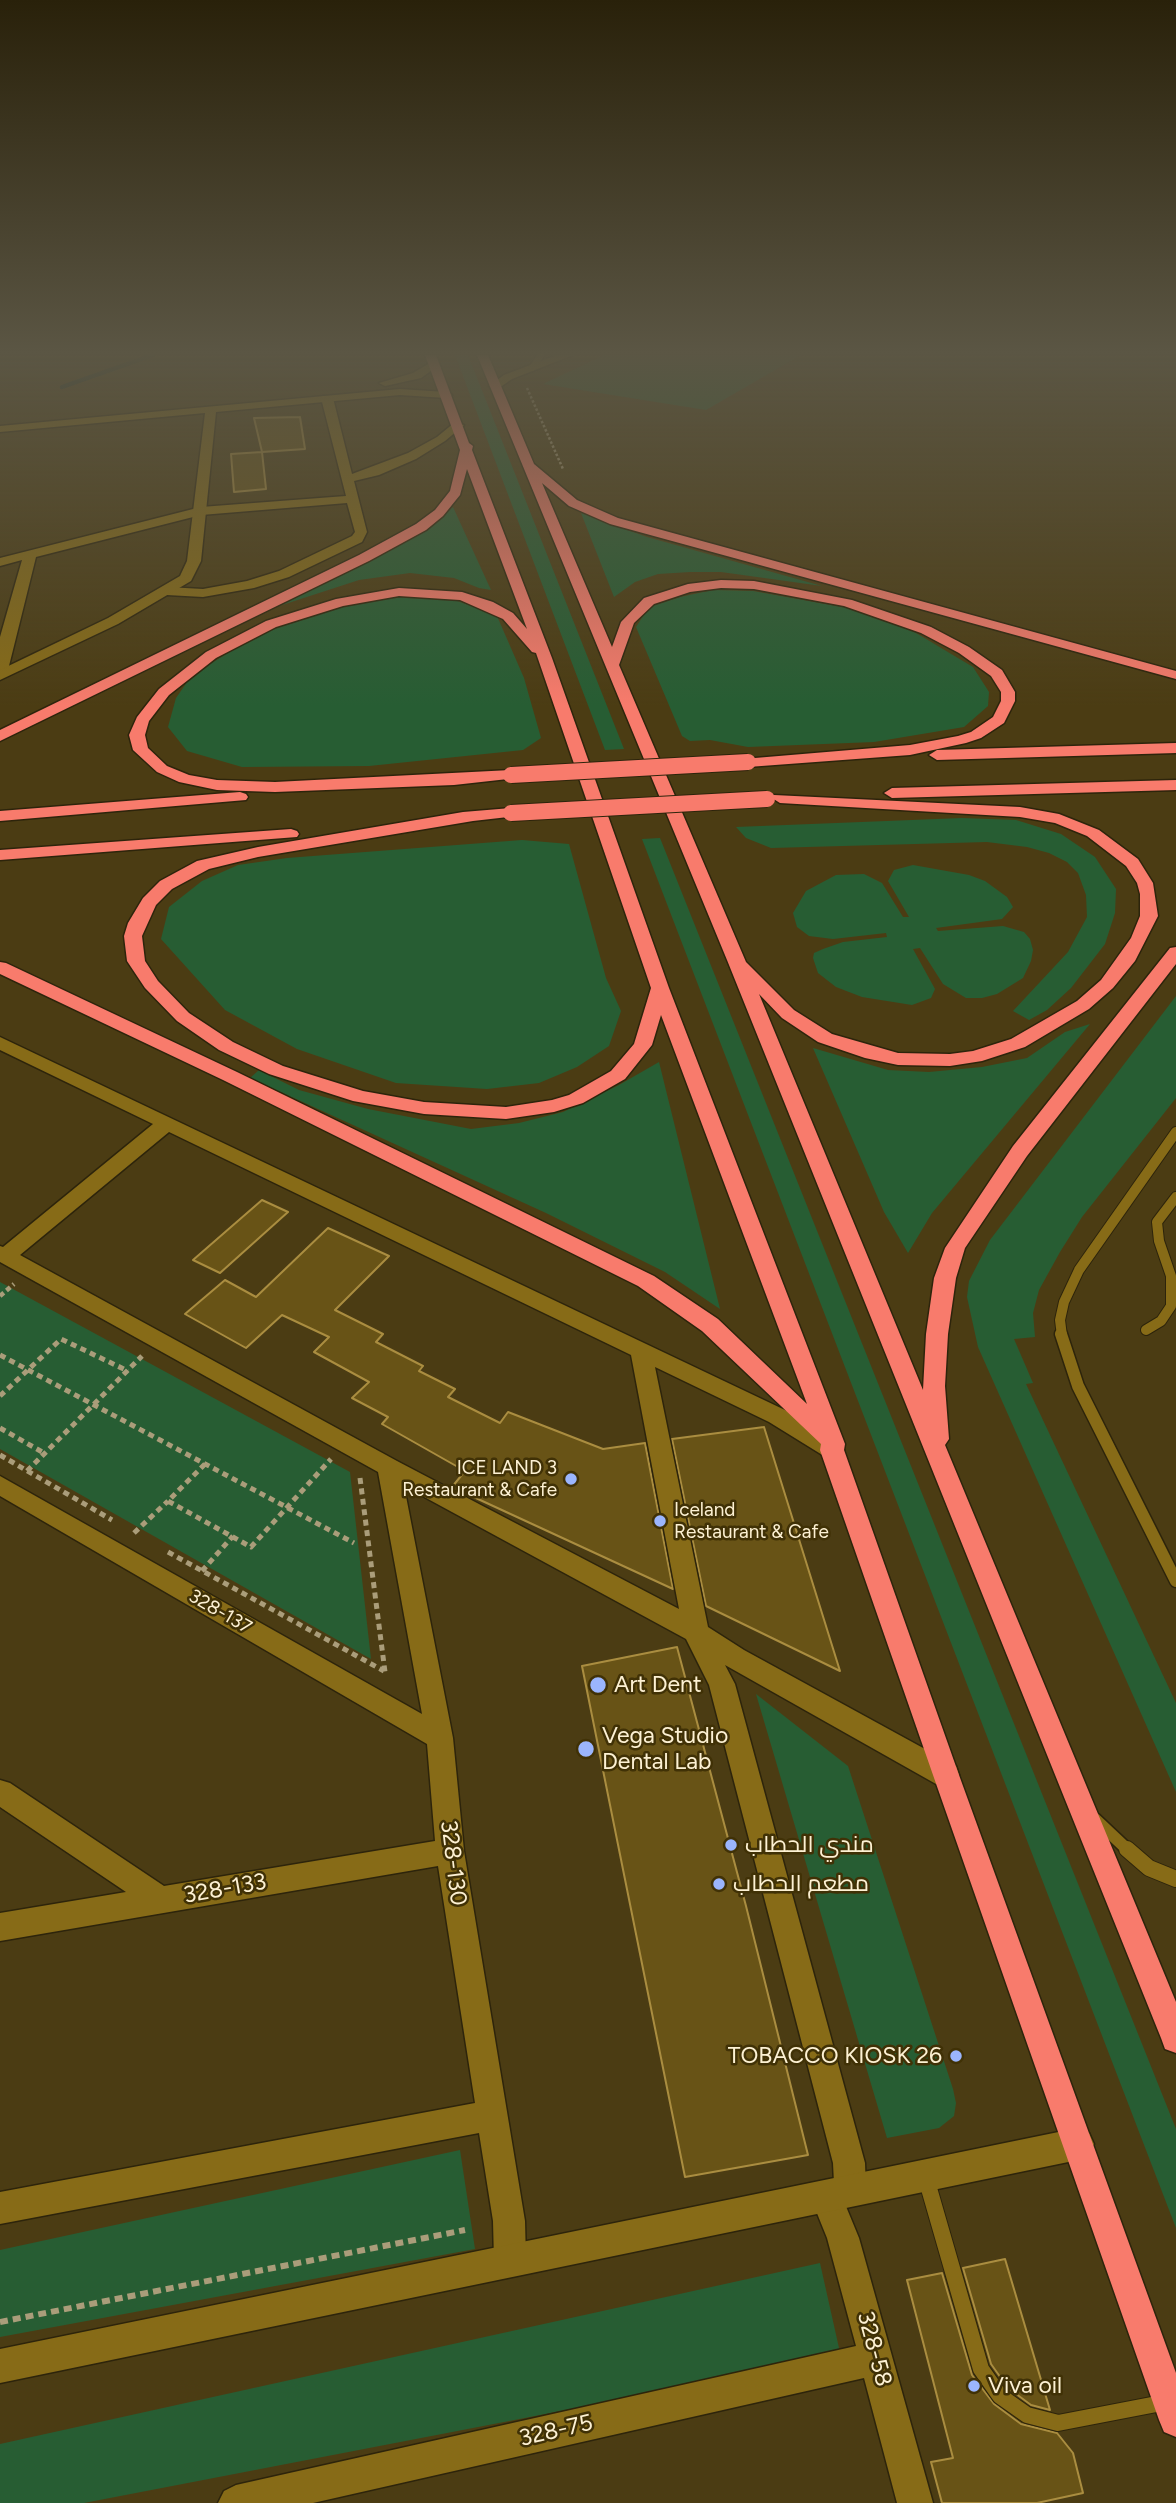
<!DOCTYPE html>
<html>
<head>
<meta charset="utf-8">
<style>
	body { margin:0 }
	canvas { display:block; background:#4b3c13 }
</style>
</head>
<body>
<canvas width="1176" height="2503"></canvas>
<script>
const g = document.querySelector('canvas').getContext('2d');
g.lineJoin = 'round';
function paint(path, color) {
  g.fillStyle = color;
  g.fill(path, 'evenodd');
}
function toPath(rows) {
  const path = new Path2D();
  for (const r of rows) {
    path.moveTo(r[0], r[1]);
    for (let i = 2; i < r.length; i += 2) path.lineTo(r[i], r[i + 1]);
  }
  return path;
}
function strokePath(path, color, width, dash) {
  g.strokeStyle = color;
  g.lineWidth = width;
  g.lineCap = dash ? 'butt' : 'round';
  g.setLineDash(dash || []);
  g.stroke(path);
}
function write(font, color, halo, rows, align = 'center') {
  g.font = font + ' Figtree,Cairo,sans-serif';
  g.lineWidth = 5;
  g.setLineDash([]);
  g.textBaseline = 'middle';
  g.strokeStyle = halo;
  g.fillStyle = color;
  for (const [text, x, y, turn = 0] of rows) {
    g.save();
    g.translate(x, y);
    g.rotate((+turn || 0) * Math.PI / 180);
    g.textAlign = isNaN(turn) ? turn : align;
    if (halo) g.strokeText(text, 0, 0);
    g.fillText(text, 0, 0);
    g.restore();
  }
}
paint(toPath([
	[455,355,468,355,624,749,605,750],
	[604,355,801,355,706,410,543,384],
	[453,507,491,590,479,588,454,578,410,573,359,580,273,608,427,529],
	[581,513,647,537,822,586,721,572,690,572,658,574,635,582,614,597],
	[713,590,753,591,859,610,911,630,973,667,989,692,988,706,964,727,874,742,748,747,710,740,690,741,682,736,636,627,649,607,680,597],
	[410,596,455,600,497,616,524,678,541,738,523,750,369,766,242,767,187,751,168,727,176,698,192,675,269,628,366,597],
	[962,818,1016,820,1061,834,1095,857,1116,889,1115,913,1105,944,1071,988,1047,1010,1029,1020,1013,1011,1068,952,1087,917,1086,895,1078,873,1067,862,1049,853,1027,847,987,842,771,848,746,838,736,827],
	[660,838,1176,2129,1176,2228,642,839],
	[522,840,569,844,606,978,621,1011,609,1046,577,1067,539,1083,487,1089,396,1083,297,1049,225,1010,161,939,169,907,202,881,238,865,287,858],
	[913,865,969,875,985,881,1007,897,1013,907,1002,919,936,928,938,931,1003,926,1024,932,1030,939,1033,950,1031,961,1023,978,997,994,982,998,966,998,943,984,920,948,913,949,935,989,931,998,912,1005,862,997,836,987,818,973,813,958,814,953,823,949,843,942,887,937,886,933,833,939,809,936,797,927,793,913,806,891,836,875,864,874,882,883,903,917,909,917,888,881,894,870],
	[1176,996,1176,1098,1082,1217,1060,1252,1039,1290,1033,1313,1035,1337,1014,1339,1033,1383,1026,1384,1176,1703,1176,1792,978,1347,967,1297,969,1281,990,1240],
	[1090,1024,932,1213,908,1253,884,1212,813,1048,888,1070,929,1072,982,1067,1027,1058,1065,1032],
	[659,1062,720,1309,665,1272,546,1213,250,1078,259,1070,299,1090,368,1109,471,1129,519,1123,563,1112,619,1085],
	[0,1282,350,1472,371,1659,0,1449],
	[756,1694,848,1766,953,2089,956,2103,954,2116,939,2128,887,2138],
	[460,2150,475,2249,0,2337,0,2250],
	[820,2263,841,2357,84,2503,0,2503,0,2444]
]), '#275d33');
strokePath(toPath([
	[62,387,153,355]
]), '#04272c', 4.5);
const building = toPath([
	[300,417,305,449,262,452,254,418,300,417],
	[262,452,266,489,234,492,231,454,262,452],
	[262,1200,288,1212,220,1273,193,1260,262,1200],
	[328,1228,389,1256,335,1310,383,1334,376,1342,423,1366,419,1371,455,1389,448,1397,500,1423,508,1412,603,1449,645,1443,673,1589,452,1487,465,1471,382,1424,388,1417,352,1398,369,1382,314,1352,329,1337,282,1315,246,1348,185,1314,225,1280,256,1297,328,1228],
	[764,1427,840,1671,706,1606,672,1439,764,1427],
	[677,1647,746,1906,808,2155,685,2177,582,1666,677,1647],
	[1005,2259,1050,2410,1031,2405,1008,2388,991,2364,963,2268,1005,2259],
	[942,2273,972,2375,994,2404,1021,2424,1057,2433,1073,2453,1083,2493,1037,2503,942,2503,931,2462,953,2458,907,2280,942,2273]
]);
paint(building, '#685316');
strokePath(building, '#aa8d40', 2);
const laneFar3 = toPath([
	[532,368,541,355]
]);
const laneFar2 = toPath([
	[1146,1330,1161,1321,1171,1306,1171,1276,1159,1241,1157,1222,1176,1197],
	[1062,1336,1060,1320,1064,1302,1079,1270,1176,1132]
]);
const laneFar1 = toPath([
	[1061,1334,1078,1386,1176,1581],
	[1095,1819,1129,1851]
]);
const lane = toPath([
	[1127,1849,1149,1868,1176,1879],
	[926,2178,981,2369,1000,2396,1027,2415,1058,2423,1167,2402]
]);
const street = toPath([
	[323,396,333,398,352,474,408,453,437,437,454,423,464,425,445,441,416,459,379,475,354,481,367,532,362,542,289,577,254,588,203,597,167,595,160,591,167,587,203,589,247,581,279,571,352,536,355,532,347,503,201,515,36,557,7,674,0,678,0,637,22,560,0,566,0,558,201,507,346,496,321,398,323,396],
	[0,1037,785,1410,840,1444,844,1450,840,1456,832,1459,824,1456,769,1422,655,1367,708,1627,744,1650,956,1766,959,1775,956,1784,946,1787,936,1784,725,1665,735,1684,865,2163,866,2190,861,2201,850,2206,845,2204,859,2238,933,2503,897,2503,864,2378,313,2503,218,2503,224,2491,236,2485,856,2346,827,2238,810,2196,815,2185,826,2180,834,2183,833,2163,709,1685,686,1639,404,1486,453,1738,464,1851,525,2221,526,2260,521,2271,510,2276,499,2271,494,2260,493,2221,479,2133,0,2224,0,2192,475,2103,438,1866,0,1941,0,1913,126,1892,0,1807,0,1780,10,1783,164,1886,435,1841,427,1744,0,1496,0,1476,422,1714,378,1472,0,1262,0,1246,3,1247,153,1124,0,1050,0,1037],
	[169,1132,631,1355,679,1609,397,1461,20,1255,169,1132]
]);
const secondary = toPath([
	[557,355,573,355,512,379,499,388,489,386,504,375,557,355],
	[430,363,439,365,421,378,385,386,379,383,413,373,430,363],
	[400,389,446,392,452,395,446,398,400,395,216,412,201,561,191,581,118,624,0,680,0,670,108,618,180,576,187,561,205,413,0,432,0,426,400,389],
	[1078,2128,1089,2133,1094,2144,1089,2155,1078,2160,0,2383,0,2349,1078,2128]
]);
const highway = toPath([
	[425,355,436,355,469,443,473,446,472,450,552,658,669,988,845,1444,844,1450,959,1775,1176,2373,1176,2437,1164,2432,1159,2420,933,1775,820,1450,821,1444,702,1331,638,1286,223,1080,0,974,0,962,6,963,237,1072,654,1276,718,1319,807,1404,661,1015,652,1045,625,1079,583,1103,554,1112,506,1119,424,1114,353,1101,269,1074,219,1050,177,1021,145,988,127,961,124,936,128,923,143,898,160,881,197,861,258,847,463,812,511,808,517,810,519,813,517,816,473,821,258,857,209,869,172,889,156,905,142,936,145,961,158,981,189,1013,233,1042,283,1066,363,1091,424,1102,506,1107,552,1100,569,1095,611,1071,634,1044,651,988,536,653,532,652,503,619,460,600,399,596,343,606,276,627,216,658,169,695,149,721,145,735,148,748,167,766,189,775,217,780,275,782,511,770,517,772,519,775,517,778,454,785,275,792,217,790,179,782,157,772,133,750,129,735,137,717,159,689,206,652,266,621,336,599,399,588,462,592,493,602,513,613,527,629,467,469,460,495,443,516,426,530,369,561,0,741,0,730,359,555,416,524,435,510,450,491,460,450,425,355],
	[477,355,488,355,534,464,577,500,618,518,1176,671,1176,679,610,524,569,506,542,483,612,647,621,622,644,598,688,584,721,580,754,581,852,600,931,627,969,647,1002,670,1015,692,1015,701,1004,723,981,738,966,743,910,755,748,767,740,762,743,759,910,745,958,736,971,732,993,717,1001,701,1001,692,991,676,959,653,921,633,844,606,754,589,721,588,690,592,654,604,634,623,619,665,746,962,794,1010,832,1034,898,1053,950,1054,973,1051,1011,1039,1077,1001,1101,980,1131,938,1140,916,1140,894,1137,883,1126,866,1087,836,1055,823,1020,817,780,803,772,798,774,795,1020,807,1059,814,1099,830,1138,859,1153,883,1158,916,1135,961,1113,988,1089,1009,1025,1047,982,1061,950,1066,898,1065,865,1058,818,1042,782,1018,759,994,923,1390,926,1334,934,1278,945,1248,1013,1146,1170,948,1176,947,1176,964,1027,1156,965,1248,956,1278,948,1334,945,1386,949,1439,945,1445,1176,2002,1176,2053,1165,2049,1161,2038,727,960,477,355],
	[1176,743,1176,753,937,760,929,755,937,750,1176,743],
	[1176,780,1176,790,892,798,884,793,892,788,1176,780],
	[240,792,246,794,248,797,246,800,0,821,0,811,240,792],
	[291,829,297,831,299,834,297,837,0,860,0,850,291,829]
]);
strokePath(laneFar3, '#2d240b', 8);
strokePath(laneFar2, '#2d240b', 12);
strokePath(laneFar1, '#2d240b', 15);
strokePath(lane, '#2d240b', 18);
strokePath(street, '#2d240b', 3);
strokePath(secondary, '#2d240b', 3);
strokePath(highway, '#2d240b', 3);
strokePath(toPath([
	[527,388,563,469]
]), '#aa9d7a', 2.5, [2.5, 2]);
strokePath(toPath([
	[0,1296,14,1284]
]), '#aa9d7a', 4.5, [5, 3.5]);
strokePath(toPath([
	[0,1355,354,1543],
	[0,1396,61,1339,128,1371],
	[0,1428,44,1453],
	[0,1455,112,1520],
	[205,1464,168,1501,251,1547,331,1459],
	[27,1471,142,1356],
	[360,1478,385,1672],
	[134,1533,168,1501],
	[168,1552,384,1671],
	[202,1571,233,1536]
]), '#aa9d7a', 5, [6, 4.5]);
strokePath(toPath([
	[0,2322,465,2230]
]), '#aa9d7a', 6, [8, 5]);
strokePath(laneFar3, '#876b17', 6);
strokePath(laneFar2, '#876b17', 10);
strokePath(laneFar1, '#876b17', 12);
strokePath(lane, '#876b17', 16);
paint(street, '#876b17');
paint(secondary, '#876b17');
paint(highway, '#f87b6c');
const highwayBridge = toPath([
	[511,775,748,762],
	[511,813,767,799]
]);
strokePath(highwayBridge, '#2d240b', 18, []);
strokePath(highwayBridge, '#f87b6c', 16);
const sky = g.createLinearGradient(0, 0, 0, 706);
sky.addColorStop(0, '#29210a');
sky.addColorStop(0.5, '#5b5644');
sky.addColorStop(1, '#5b564400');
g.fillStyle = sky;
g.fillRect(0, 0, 1176, 706);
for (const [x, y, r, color] of [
	[571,1479,7,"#9bb5fd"],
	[660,1521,7,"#9bb5fd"],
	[598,1685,9,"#9bb5fd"],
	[586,1749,9,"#9bb5fd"],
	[731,1845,7,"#9bb5fd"],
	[719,1884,7,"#9bb5fd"],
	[956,2056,7,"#9bb5fd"],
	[974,2386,7,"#9bb5fd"]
]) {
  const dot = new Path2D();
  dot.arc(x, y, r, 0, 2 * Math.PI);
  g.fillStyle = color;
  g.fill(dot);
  strokePath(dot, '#403106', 2.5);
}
write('19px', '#fdf1d3', '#403106', [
	["ICE LAND 3",557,1468],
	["Restaurant & Cafe",557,1490],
	["Iceland",674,1510,"left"],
	["Restaurant & Cafe",674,1532,"left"]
], 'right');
write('19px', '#fdf1d3', '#403106', [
	["328-137",220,1612,30]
]);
write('23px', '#fdf1d3', '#403106', [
	["Art Dent",614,1685],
	["Vega Studio",602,1736],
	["Dental Lab",602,1762],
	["مندي الحطاب",745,1845],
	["مطعم الحطاب",733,1884],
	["TOBACCO KIOSK 26",942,2056,"right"],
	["Viva oil",988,2386]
], 'left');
write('23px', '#fdf1d3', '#403106', [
	["328-130",453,1863,83],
	["328-133",225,1889,-10],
	["328-58",874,2349,75],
	["328-75",556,2431,-13]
]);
</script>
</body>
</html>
